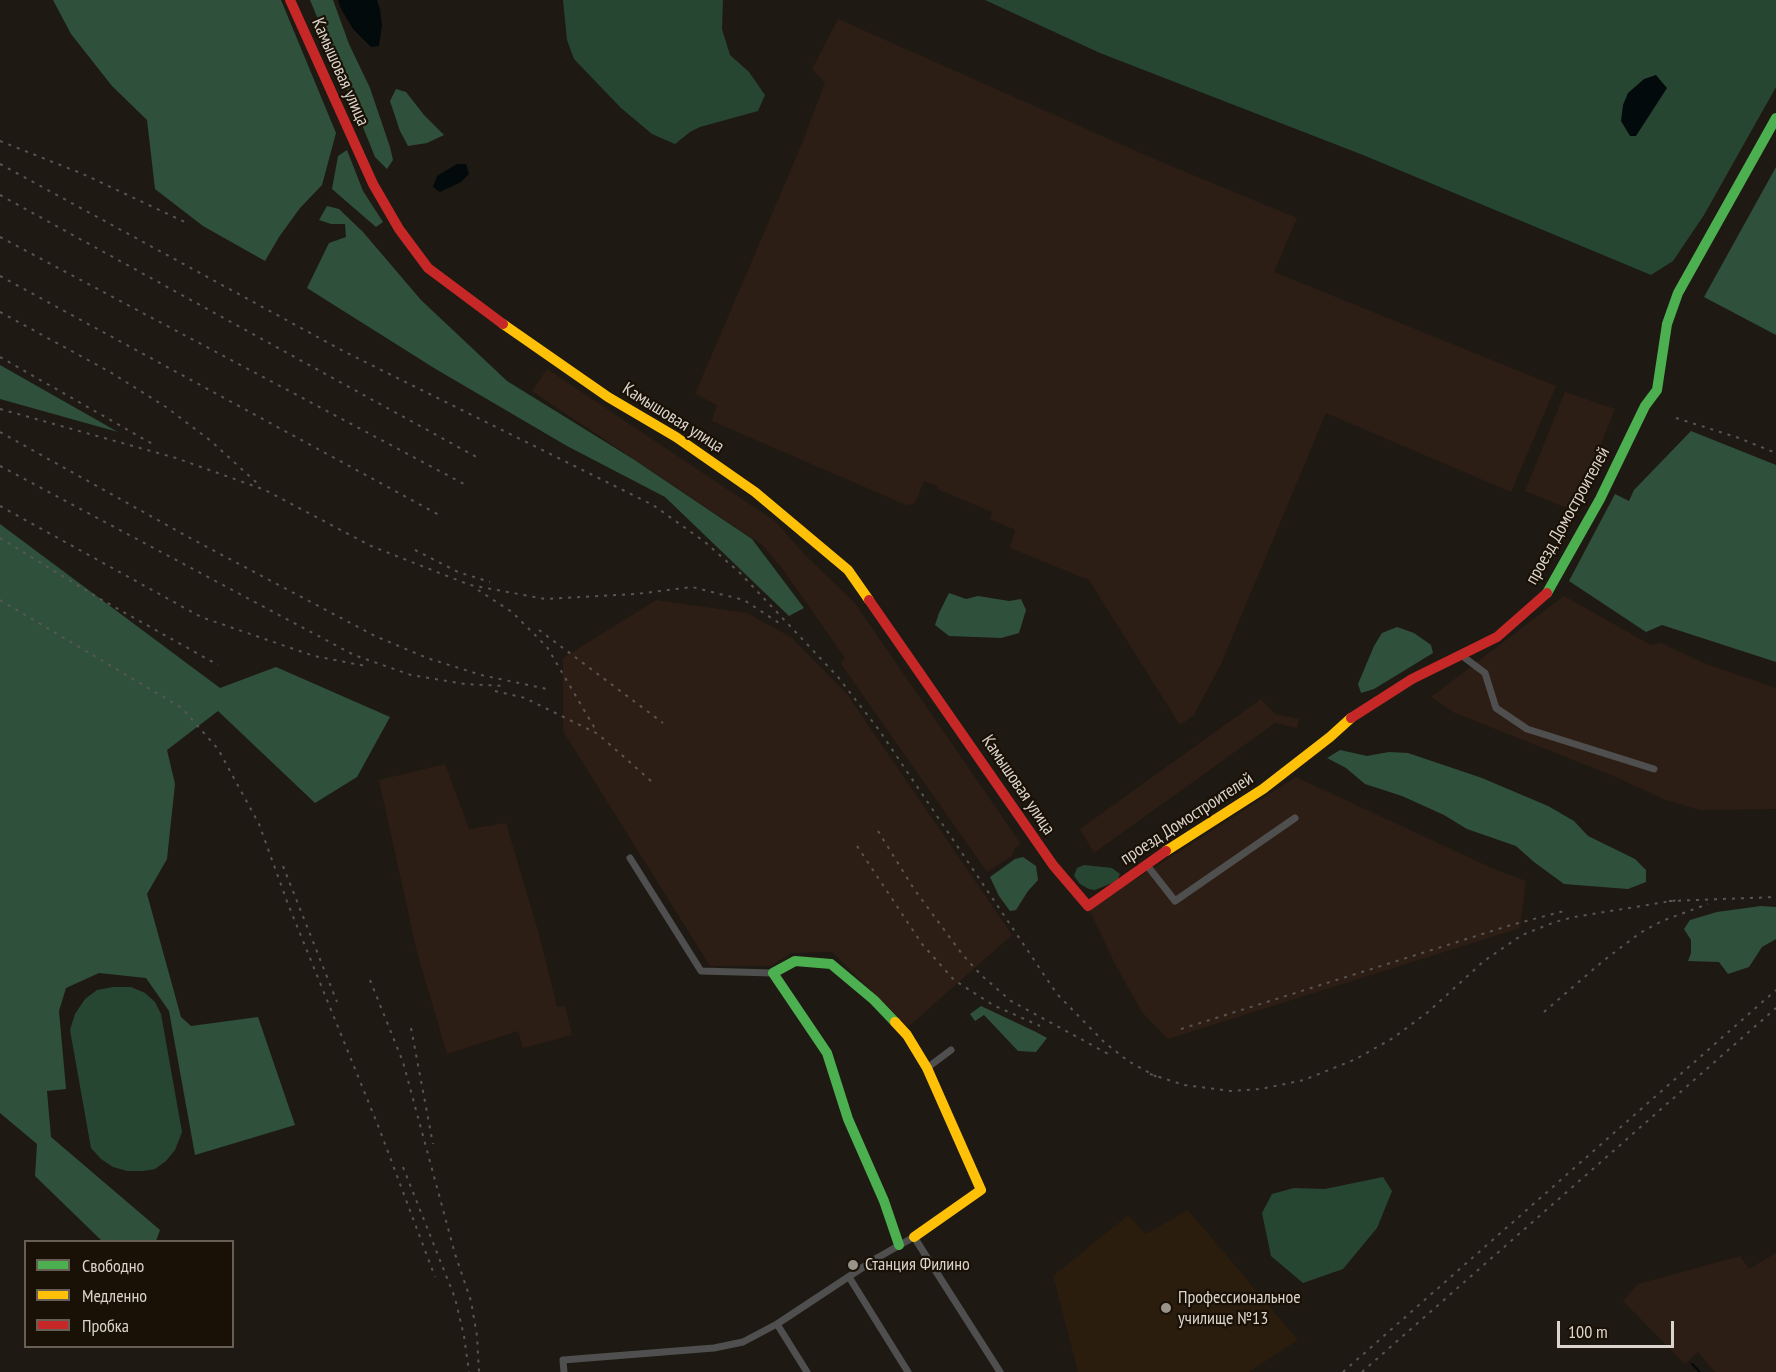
<!DOCTYPE html>
<html>
<head>
<meta charset="utf-8">
<style>
	body { margin:0 }
	#map { position:relative; width:1776px; height:1372px; overflow:hidden; background:#1f1913; font-family:"PT Sans Narrow",sans-serif }
	canvas { display:block }
	.legend { position:absolute; left:24px; top:1240px; width:210px; height:108px; box-sizing:border-box; background:#1a1106; border:2px solid #675f55; margin:0; padding:8px 10px; list-style:none; font-size:18px; color:#dbd4cc }
	.legend li { display:flex; align-items:center; gap:12px; height:30px }
	.legend b { width:30px; border:2px solid #675f55 }
	.scale { position:absolute; left:1557px; top:1321px; width:117px; height:27px; box-sizing:border-box; border:3px solid #dbd4cc; border-top:0; padding-left:8px; font-size:18px; line-height:21px; white-space:nowrap; color:#dbd4cc; -webkit-text-stroke:4px #1a1106; paint-order:stroke }
</style>
</head>
<body>
<div id="map">
<canvas width="1776" height="1372"></canvas>
<ul class="legend">
<li><b style="height:8px;background:#4caf50"></b>Свободно</li>
<li><b style="height:8px;background:#ffc107"></b>Медленно</li>
<li><b style="height:8px;background:#c62828"></b>Пробка</li>
</ul>
<div class="scale">100 m</div>
</div>
<script>
const g = document.querySelector('canvas').getContext('2d');
g.lineJoin = 'round';
function paint(path, color) {
  g.fillStyle = color;
  g.fill(path, 'evenodd');
}
function toPath(rows) {
  const path = new Path2D();
  for (const r of rows) {
    path.moveTo(r[0], r[1]);
    for (let i = 2; i < r.length; i += 2) path.lineTo(r[i], r[i + 1]);
  }
  return path;
}
function strokePath(path, color, width, dash) {
  g.strokeStyle = color;
  g.lineWidth = width;
  g.lineCap = dash ? 'butt' : 'round';
  g.setLineDash(dash || []);
  g.stroke(path);
}
function write(font, color, halo, rows, align = 'center') {
  g.font = font + ' "PT Sans Narrow",sans-serif';
  g.lineWidth = 4.5;
  g.setLineDash([]);
  g.textBaseline = 'middle';
  g.strokeStyle = halo;
  g.fillStyle = color;
  for (const [text, x, y, turn = 0] of rows) {
    g.save();
    g.translate(x, y);
    g.rotate((+turn || 0) * Math.PI / 180);
    g.textAlign = isNaN(turn) ? turn : align;
    if (halo) g.strokeText(text, 0, 0);
    g.fillText(text, 0, 0);
    g.restore();
  }
}
paint(toPath([
	[1188,1210,1298,1340,1249,1372,1078,1372,1053,1276,1128,1215,1146,1234]
]), '#2a1d0e');
paint(toPath([
	[838,19,1152,158,1297,218,1274,272,1556,386,1511,492,1326,413,1221,664,1194,715,1180,725,1089,580,1010,548,1015,530,990,519,992,512,937,489,938,486,924,481,915,503,906,505,712,421,717,405,695,394,801,146,825,83,812,69],
	[547,369,775,521,805,555,854,602,1021,844,1015,848,1012,856,987,872,841,664,845,658,782,568,761,544,532,391],
	[1565,392,1615,409,1574,511,1525,491],
	[1564,596,1651,645,1661,643,1706,664,1776,688,1776,809,1700,810,1663,799,1616,777,1455,713,1431,697],
	[656,600,747,613,791,637,847,694,1012,935,908,1027,832,952,791,953,771,966,710,966,563,731,563,658],
	[1261,699,1275,714,1299,719,1297,728,1275,723,1094,853,1080,829],
	[445,764,469,829,506,823,538,931,557,1007,565,1006,572,1035,523,1048,518,1031,447,1054,417,952,379,780],
	[1296,777,1494,869,1526,881,1520,928,1168,1039,1142,1012,1115,964,1089,909],
	[1776,1253,1776,1372,1715,1372,1698,1352,1685,1364,1623,1301,1638,1284,1740,1256,1749,1269]
]), '#2d1e15');
paint(toPath([
	[563,0,723,0,722,29,730,55,749,72,765,95,758,111,700,127,690,132,675,144,652,134,621,108,574,59,567,40],
	[985,0,1776,0,1776,87,1704,215,1673,261,1651,275,1363,155,1100,53],
	[1084,865,1112,868,1120,874,1117,881,1095,890,1089,889,1080,884,1074,876,1077,868],
	[113,987,131,987,145,993,155,1002,161,1014,182,1132,175,1150,166,1161,155,1169,143,1171,127,1171,113,1167,101,1159,91,1148,70,1030,75,1014,85,999,97,990],
	[1383,1177,1392,1191,1377,1228,1343,1269,1303,1283,1271,1256,1262,1213,1272,1194,1294,1188,1325,1189]
]), '#274632');
paint(toPath([
	[53,0,281,0,336,133,322,185,300,208,279,237,265,261,203,226,155,189,147,120,112,86,71,34],
	[310,0,333,0,349,44,370,88,390,147,393,160,387,169,375,157,369,142],
	[396,89,406,92,424,115,444,135,427,143,408,146,400,131,390,101],
	[347,150,363,191,383,222,376,227,332,189,338,156],
	[1776,167,1776,335,1704,297],
	[327,206,339,209,363,232,421,300,507,381,633,459,752,539,804,608,789,616,665,497,567,446,434,368,307,288,329,243,346,237,345,224,331,224,319,220],
	[0,365,118,432,0,399],
	[1691,431,1776,465,1776,662,1662,625,1646,632,1569,581,1615,494,1629,501,1634,490],
	[0,524,220,688,276,667,390,717,357,777,315,803,218,711,167,750,175,784,167,859,147,894,181,1017,191,1026,258,1017,295,1125,195,1155,169,1011,146,978,99,973,66,988,59,1011,66,1089,47,1091,51,1137,160,1230,156,1241,102,1241,35,1176,37,1144,0,1113],
	[949,593,966,599,978,596,1009,601,1021,599,1026,610,1019,633,1001,638,949,636,935,625,939,613],
	[1397,627,1414,633,1431,645,1433,653,1374,689,1361,693,1358,684,1374,646,1382,633],
	[1340,750,1367,756,1389,752,1408,753,1482,778,1548,806,1574,821,1588,836,1635,859,1646,870,1646,882,1628,889,1564,884,1534,862,1516,846,1467,829,1444,815,1402,796,1365,784,1346,768,1327,758],
	[1023,857,1036,866,1038,880,1028,891,1016,910,1010,911,999,896,990,877,1015,859],
	[1761,906,1776,907,1776,939,1762,947,1749,967,1728,974,1719,962,1688,961,1691,953,1691,940,1684,929,1690,920,1717,912],
	[981,1006,1036,1032,1047,1038,1036,1052,1018,1051,984,1015,975,1021,970,1014]
]), '#2f513b');
paint(toPath([
	[338,0,377,0,380,10,382,25,379,46,371,47,353,29,341,9],
	[1656,75,1667,88,1636,136,1630,136,1621,121,1623,105,1628,93,1644,79],
	[457,164,466,164,469,174,461,182,440,192,433,187,437,176]
]), '#030a0b');
strokePath(toPath([
	[1692,1364,1700,1372]
]), '#030a0b', 2);
strokePath(toPath([
	[1461,655,1485,673,1496,708,1527,729,1654,769],
	[630,858,701,971,773,973],
	[1146,864,1175,901,1295,818],
	[927,1068,951,1050],
	[849,1277,908,1372],
	[777,1324,807,1372],
	[564,1372,563,1360,714,1348,743,1342,777,1324,877,1258,914,1237,1000,1372]
]), '#4e4f4e', 7);
strokePath(toPath([
	[1547,593,1600,499,1645,406,1657,390,1667,324,1678,293,1776,118],
	[895,1022,874,1000,831,964,795,961,773,973,827,1053,848,1119,884,1201,899,1245]
]), '#4caf50', 10);
strokePath(toPath([
	[503,324,608,397,676,437,755,492,848,570,869,600],
	[1166,851,1263,789,1330,737,1351,718],
	[895,1022,907,1035,927,1068,981,1190,914,1237]
]), '#ffc107', 10);
strokePath(toPath([
	[290,0,373,184,399,229,428,268,503,324],
	[869,600,1053,865,1088,906,1166,851],
	[1351,718,1412,679,1497,637,1547,593]
]), '#c62828', 10);
strokePath(toPath([
	[0,141,83,174,189,224],
	[0,164,345,352,653,505,705,542,740,573,838,677,879,730,1057,994,1104,1042,1128,1061,1157,1077],
	[0,195,480,459],
	[0,237,464,484],
	[0,276,441,516],
	[0,312,110,372,166,407,211,441,258,484],
	[0,357,156,446],
	[0,409,176,458,265,490,371,546,470,585,545,599,636,594,692,587,744,600,779,623],
	[1676,418,1739,438,1776,453],
	[0,432,190,538,375,636,427,658,481,675,547,689],
	[0,466,354,655,411,675,465,684,505,686],
	[0,506,201,617,314,656,366,666],
	[0,538,102,600,218,665],
	[415,550,458,572,490,582],
	[478,590,512,612,547,647,597,732],
	[0,600,182,708,218,749,259,824,288,904,379,1128,435,1277],
	[539,630,663,723],
	[495,691,525,698,598,734,651,781],
	[878,831,914,889,962,954,981,975,1011,1001,1112,1056],
	[857,846,922,944,954,980,993,1005,1040,1026],
	[283,866,337,1002],
	[1669,901,1776,897],
	[370,980,403,1062,455,1254,471,1301,477,1336,479,1372],
	[1544,1012,1603,961,1640,933,1662,921,1708,904],
	[411,1028,433,1144],
	[1181,1029,1511,925,1568,910],
	[1150,1074,1184,1085,1231,1091,1261,1089,1304,1080,1356,1059,1393,1038,1428,1012,1484,961,1522,935,1555,922,1574,917,1678,900],
	[403,1167,455,1298,464,1336,469,1372],
	[1343,1372,1776,990],
	[1362,1372,1776,1008]
]), '#585654', 2, [3, 6]);
for (const [x, y, r, color] of [
	[853,1265,6,"#99938b"],
	[1166,1308,6,"#99938b"]
]) {
  const dot = new Path2D();
  dot.arc(x, y, r, 0, 2 * Math.PI);
  g.fillStyle = color;
  g.fill(dot);
  strokePath(dot, '#1a1106', 2);
}
write('18px', '#dbd4cc', '#1a1106', [
	["Камышовая улица",340,72,66],
	["Камышовая улица",673,418,32],
	["проезд Домостроителей",1568,516,-61],
	["Камышовая улица",1018,785,56],
	["проезд Домостроителей",1187,819,-33]
]);
write('18px', '#dbd4cc', '#1a1106', [
	["Станция Филино",865,1265],
	["Профессиональное",1178,1298],
	["училище №13",1178,1319]
], 'left');
</script>
</body>
</html>
